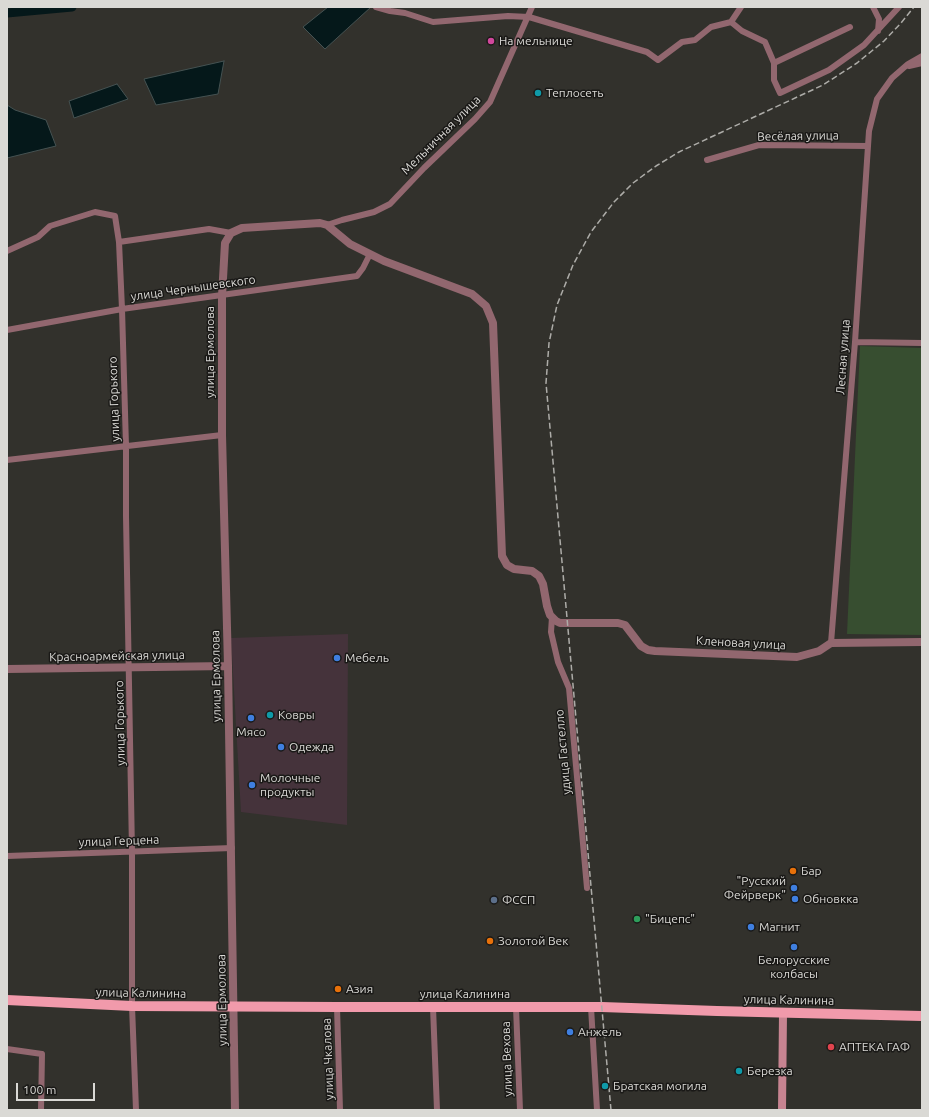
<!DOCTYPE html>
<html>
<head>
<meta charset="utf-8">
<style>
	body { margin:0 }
	#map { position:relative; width:929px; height:1117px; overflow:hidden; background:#32312c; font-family:Ubuntu,sans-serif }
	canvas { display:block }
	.frame { position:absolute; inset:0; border:8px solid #dad9d5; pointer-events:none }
	.scale { position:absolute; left:16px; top:1083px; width:79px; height:18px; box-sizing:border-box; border:2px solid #dad9d5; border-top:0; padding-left:5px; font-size:12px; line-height:14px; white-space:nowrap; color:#dad9d5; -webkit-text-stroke:3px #1a1917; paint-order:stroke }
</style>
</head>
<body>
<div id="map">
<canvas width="929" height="1117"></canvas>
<div class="frame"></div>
<div class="scale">100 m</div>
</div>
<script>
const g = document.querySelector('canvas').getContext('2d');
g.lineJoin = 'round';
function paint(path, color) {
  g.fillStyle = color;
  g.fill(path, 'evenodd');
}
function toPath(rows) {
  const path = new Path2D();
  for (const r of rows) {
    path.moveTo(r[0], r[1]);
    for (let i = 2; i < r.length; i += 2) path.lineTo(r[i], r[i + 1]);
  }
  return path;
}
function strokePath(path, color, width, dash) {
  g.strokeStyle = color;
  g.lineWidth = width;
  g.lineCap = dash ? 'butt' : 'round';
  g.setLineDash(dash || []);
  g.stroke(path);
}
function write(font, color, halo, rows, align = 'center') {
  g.font = font + ' Ubuntu,sans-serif';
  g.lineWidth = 3;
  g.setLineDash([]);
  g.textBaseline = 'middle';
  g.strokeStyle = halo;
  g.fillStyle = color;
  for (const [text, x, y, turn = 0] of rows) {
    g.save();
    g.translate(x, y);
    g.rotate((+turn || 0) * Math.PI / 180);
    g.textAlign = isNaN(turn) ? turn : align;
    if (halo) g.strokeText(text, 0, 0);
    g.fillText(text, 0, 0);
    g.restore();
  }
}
paint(toPath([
	[348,634,347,825,241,812,231,638]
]), '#45333b');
paint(toPath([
	[860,346,922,348,922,635,847,634]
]), '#374e30');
const water = toPath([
	[328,7,371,7,325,49,303,27,328,7],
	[224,61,218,94,156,105,144,79,224,61],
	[117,84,128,99,74,118,69,101,117,84],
	[7,105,15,110,46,120,56,146,7,158,7,105]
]);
paint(water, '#05181a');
strokePath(water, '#455252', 1);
strokePath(toPath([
	[7,13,72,7]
]), '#05181a', 9);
strokePath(toPath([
	[376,7,390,11,405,13,433,22,508,16,529,17,647,52,658,60,682,42,695,40,711,27,731,22],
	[873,7,879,19,878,31],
	[731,22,742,31,765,42,774,63,774,80,780,93,829,70,864,45,899,7],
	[731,22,741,7],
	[774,63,850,27],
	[909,66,922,63],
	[707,160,759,145,868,146],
	[327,225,342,220,374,212,390,204,424,168,475,119,490,102,532,7],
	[119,242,209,229,231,233],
	[7,251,38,237,50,226,95,212,115,216,119,242,122,309,126,446,126,516,132,851,132,1006,136,1110],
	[7,330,122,309,357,276,363,268,370,254],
	[855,342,922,343],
	[7,460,222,435],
	[552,617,551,632,558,662,569,688,587,888],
	[831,643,855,342,869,131,877,99,892,78,908,64,922,56],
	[7,856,232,848],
	[337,1007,340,1110],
	[433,1007,437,1110],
	[516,1007,520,1110],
	[591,1007,597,1110],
	[7,1049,42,1054,41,1110]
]), '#92676f', 6);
strokePath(toPath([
	[7,669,228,666],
	[235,1110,228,666,222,435,222,296,225,243,231,233,242,228,320,223,327,225,350,244,384,261,472,294,486,306,493,323,502,556,507,565,514,569,532,571,539,576,543,584,547,606,550,615,556,621,560,623,618,623,625,625,641,646,648,650,655,651,797,657,819,651,831,643,922,642]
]), '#92676f', 8);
strokePath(toPath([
	[782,1110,783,1013]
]), '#c78491', 8);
strokePath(toPath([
	[7,1000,132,1006,337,1007,602,1007,717,1011,922,1016]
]), '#f19aab', 10);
strokePath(toPath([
	[611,1110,546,383,549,343,557,305,573,265,591,232,614,202,633,183,656,166,679,152,823,85,857,63,884,41,901,23,914,7]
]), '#adaca8', 1.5, [6, 3]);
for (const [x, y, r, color] of [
	[491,41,4,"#d1479c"],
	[538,93,4,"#0f9aa8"],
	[337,658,4,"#3f7fe0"],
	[270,715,4,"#0f9aa8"],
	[251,718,4,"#3f7fe0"],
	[281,747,4,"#3f7fe0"],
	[252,785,4,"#3f7fe0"],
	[793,871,4,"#e8710a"],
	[794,888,4,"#3f7fe0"],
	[795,899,4,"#3f7fe0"],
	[494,900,4,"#5c6f8a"],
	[637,919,4,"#2e9e5b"],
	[751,927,4,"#3f7fe0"],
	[490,941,4,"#e8710a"],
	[794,947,4,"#3f7fe0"],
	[338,989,4,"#e8710a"],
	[570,1032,4,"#3f7fe0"],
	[831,1047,4,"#e0444e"],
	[739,1071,4,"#0f9aa8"],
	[605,1086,4,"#0f9aa8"]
]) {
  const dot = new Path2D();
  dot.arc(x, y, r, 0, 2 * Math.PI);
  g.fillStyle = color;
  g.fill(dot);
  strokePath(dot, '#1a1917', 1.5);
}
write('12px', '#dad9d5', '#1a1917', [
	["На мельнице",499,41],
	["Теплосеть",546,93],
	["Мебель",345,658],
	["Ковры",278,715],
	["Мясо",251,732,"center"],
	["Одежда",289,747],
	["Молочные",260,778],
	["продукты",260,792],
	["Бар",801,871],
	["\"Русский",786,881,"right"],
	["Фейрверк\"",786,895,"right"],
	["Обновкка",803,899],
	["ФССП",502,900],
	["\"Бицепс\"",645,919],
	["Магнит",759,927],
	["Золотой Век",498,941],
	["Белорусские",794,960,"center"],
	["колбасы",794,974,"center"],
	["Азия",346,989],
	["Анжель",578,1032],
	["АПТЕКА ГАФ",839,1047],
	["Березка",747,1071],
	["Братская могила",613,1086]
], 'left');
write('12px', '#dad9d5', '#1a1917', [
	["Мельничная улица",441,135,-45],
	["Весёлая улица",798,136,-1],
	["улица Чернышевского",193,288,-8],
	["улица Ермолова",210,352,-90],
	["Лесная улица",843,357,-86],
	["улица Горького",114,399,-92],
	["Кленовая улица",741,643,3],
	["Красноармейская улица",117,656,-1],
	["улица Ермолова",216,676,-91],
	["улица Горького",120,723,-91],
	["удица Гастелло",563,752,-95],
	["улица Герцена",119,841,-2],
	["улица Калинина",141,993,1],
	["улица Калинина",465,994],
	["улица Ермолова",222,1000,-91],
	["улица Калинина",789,1000,1],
	["улица Чкалова",328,1059,-92],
	["улица Вехова",507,1059,-92]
]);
</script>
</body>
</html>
